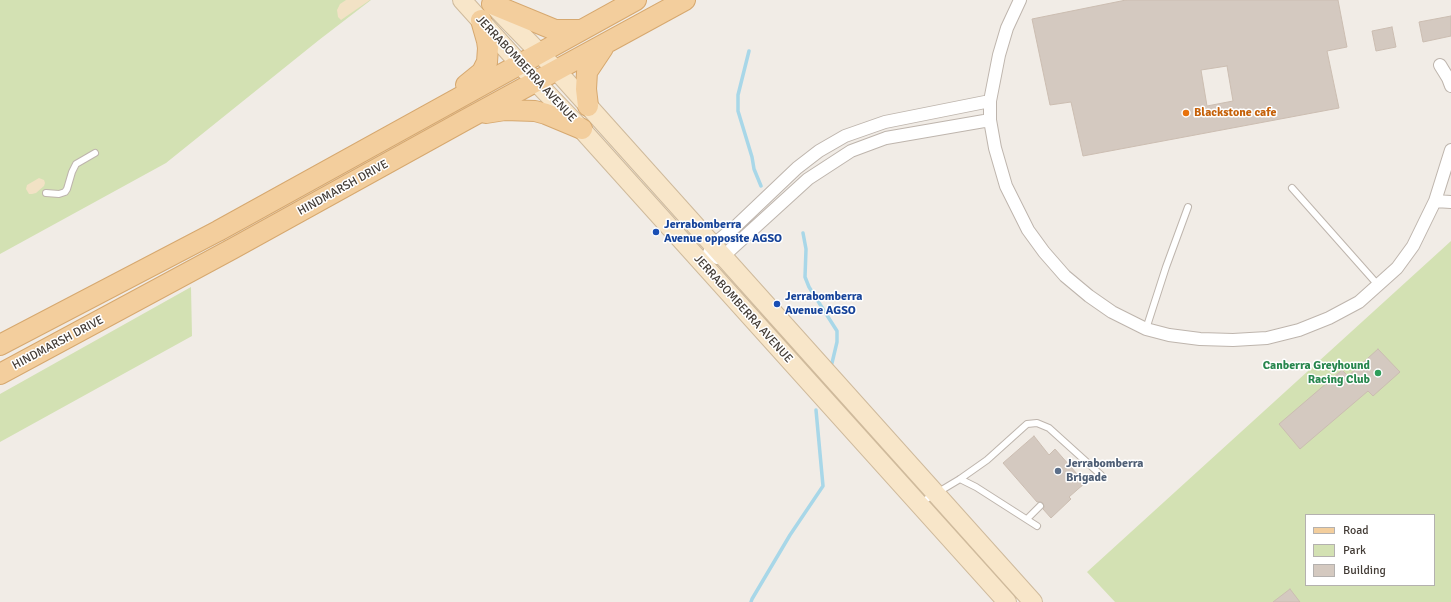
<!DOCTYPE html>
<html>
<head>
<meta charset="utf-8">
<style>
	body { margin:0 }
	#map { position:relative; width:1451px; height:602px; overflow:hidden; background:#f1ece6; font-family:Signika,sans-serif }
	canvas { display:block }
	.legend { position:absolute; left:1305px; top:514px; width:130px; height:72px; box-sizing:border-box; background:#fff; border:1px solid #b4b1af; margin:0; padding:5px 7px; list-style:none; font-size:12px; color:#433c36 }
	.legend li { display:flex; align-items:center; gap:8px; height:20px }
	.legend b { width:20px; border:1px solid #b4b1af }
</style>
</head>
<body>
<div id="map">
<canvas width="1451" height="602"></canvas>
<ul class="legend">
<li><b style="height:5px;background:#f3ce9d"></b>Road</li>
<li><b style="height:11px;background:#d3e1b3"></b>Park</li>
<li><b style="height:11px;background:#d4c9c0"></b>Building</li>
</ul>
</div>
<script>
const g = document.querySelector('canvas').getContext('2d');
g.lineJoin = 'round';
function paint(path, color) {
  g.fillStyle = color;
  g.fill(path, 'evenodd');
}
function toPath(rows) {
  const path = new Path2D();
  for (const r of rows) {
    path.moveTo(r[0], r[1]);
    for (let i = 2; i < r.length; i += 2) path.lineTo(r[i], r[i + 1]);
  }
  return path;
}
function strokePath(path, color, width, dash) {
  g.strokeStyle = color;
  g.lineWidth = width;
  g.lineCap = dash ? 'butt' : 'round';
  g.setLineDash(dash || []);
  g.stroke(path);
}
function write(font, color, halo, rows, align = 'center') {
  g.font = font + ' Signika,sans-serif';
  g.lineWidth = 3;
  g.setLineDash([]);
  g.textBaseline = 'middle';
  g.strokeStyle = halo;
  g.fillStyle = color;
  for (const [text, x, y, turn = 0] of rows) {
    g.save();
    g.translate(x, y);
    g.rotate((+turn || 0) * Math.PI / 180);
    g.textAlign = isNaN(turn) ? turn : align;
    if (halo) g.strokeText(text, 0, 0);
    g.fillText(text, 0, 0);
    g.restore();
  }
}
paint(toPath([
	[0,0,371,0,319,40,166,163,0,254],
	[1451,241,1451,602,1115,602,1087,572],
	[1306,515,1434,515,1434,585,1306,585],
	[191,287,192,336,0,442,0,394]
]), '#d3e1b3');
paint(toPath([
	[346,0,370,0,341,20,338,17,337,10,340,4],
	[39,178,44,180,45,183,44,186,36,193,32,194,29,194,26,189,27,185]
]), '#f2e2c5');
strokePath(toPath([
	[749,51,738,95,738,111,752,157,754,169,761,186],
	[803,233,806,249,805,277,809,287,837,331,837,342,832,363],
	[751,602,752,599,790,535,823,486,816,410]
]), '#a8d7e8', 3.5);
const building = toPath([
	[1126,0,1338,0,1347,47,1327,51,1339,108,1083,156,1071,102,1050,105,1032,19,1126,0],
	[1227,66,1233,101,1207,106,1201,70,1227,66],
	[1451,16,1451,36,1423,42,1419,22,1451,16],
	[1392,27,1396,47,1376,51,1372,31,1392,27],
	[1378,349,1400,372,1373,396,1368,391,1300,449,1279,424,1342,370,1348,376,1378,349],
	[1034,436,1049,455,1055,449,1085,483,1069,497,1071,499,1051,518,1043,509,1044,507,1043,503,1041,502,1037,502,1003,463,1034,436],
	[1290,589,1300,602,1273,602,1290,589]
]);
paint(building, '#d4c9c0');
strokePath(building, '#cbbdb1', 1);
const lane = toPath([
	[1292,188,1378,285],
	[46,193,59,194,65,192,67,189,72,172,76,164,95,153],
	[1146,329,1166,267,1188,207],
	[960,479,976,487,1037,526],
	[920,503,960,479,987,460,1027,424,1037,423,1049,428,1101,475],
	[1027,519,1040,506]
]);
const street = toPath([
	[1020,0,1007,28,999,55,990,101,990,120,995,148,1006,186,1028,230,1044,252,1065,276,1089,296,1112,312,1146,329,1169,335,1200,339,1233,340,1267,338,1299,330,1329,318,1359,302,1397,268,1413,246,1435,201,1451,150],
	[1440,65,1448,78,1451,86],
	[1435,201,1451,202],
	[717,258,729,251,808,179,851,151,886,138,990,120],
	[703,265,713,245,736,226,797,168,819,151,845,136,885,122,990,101]
]);
const secondary = toPath([
	[462,0,536,82,584,132,1007,602],
	[493,5,557,71,1033,602]
]);
const primary = toPath([
	[492,4,555,30,579,30],
	[466,85,482,72,487,62,488,48,487,41,481,20],
	[588,106,586,89,587,72,603,48],
	[486,113,505,110,535,111,546,114,582,129],
	[0,345,218,231,636,0],
	[0,374,232,249,467,119,685,0]
]);
strokePath(lane, '#beb5ad', 8);
strokePath(street, '#beb5ad', 14);
strokePath(secondary, '#cfba9c', 20);
strokePath(primary, '#d6a86f', 22);
strokePath(lane, '#fff', 6);
strokePath(street, '#fff', 12);
strokePath(secondary, '#f8e6c9', 18);
strokePath(primary, '#f3ce9d', 20);
for (const [x, y, r, color] of [
	[1186,113,4,"#e8710a"],
	[656,232,4,"#1a4fb4"],
	[777,304,4,"#1a4fb4"],
	[1378,373,4,"#2e9e5b"],
	[1058,471,4,"#5c6f8a"]
]) {
  const dot = new Path2D();
  dot.arc(x, y, r, 0, 2 * Math.PI);
  g.fillStyle = color;
  g.fill(dot);
  strokePath(dot, '#fff', 1.5);
}
write('12px', '#433c36', '#fff', [
	["JERRABOMBERRA AVENUE",526,69,47],
	["HINDMARSH DRIVE",343,188,-29],
	["JERRABOMBERRA AVENUE",743,309,48],
	["HINDMARSH DRIVE",58,343,-28]
]);
write('bold 12px', '#c56008', '#fff', [
	["Blackstone cafe",1194,113]
], 'left');
write('bold 12px', '#164399', '#fff', [
	["Jerrabomberra",664,225],
	["Avenue opposite AGSO",664,239],
	["Jerrabomberra",785,297],
	["Avenue AGSO",785,311]
], 'left');
write('bold 12px', '#27864d', '#fff', [
	["Canberra Greyhound",1370,366],
	["Racing Club",1370,380]
], 'right');
write('bold 12px', '#4e5e75', '#fff', [
	["Jerrabomberra",1066,464],
	["Brigade",1066,478]
], 'left');
</script>
</body>
</html>
